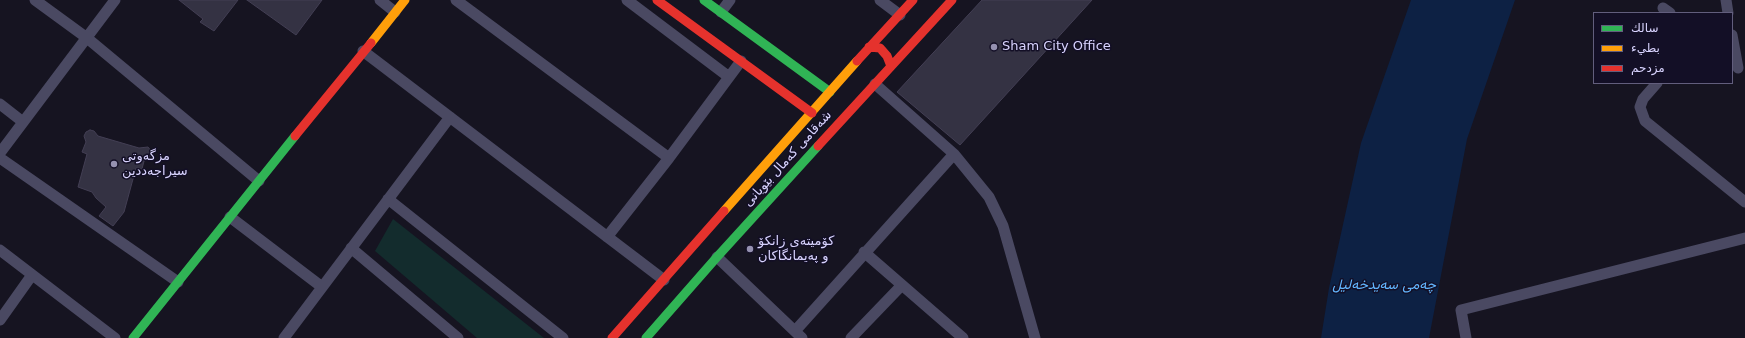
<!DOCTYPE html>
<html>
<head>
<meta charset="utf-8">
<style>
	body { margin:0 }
	#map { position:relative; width:1745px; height:338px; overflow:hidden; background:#161421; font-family:"DejaVu Sans",Vazirmatn,sans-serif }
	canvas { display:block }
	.legend { position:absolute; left:1593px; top:12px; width:140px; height:72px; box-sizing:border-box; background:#130f26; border:1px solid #625e7d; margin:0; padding:5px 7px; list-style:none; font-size:12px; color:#d9d4ff }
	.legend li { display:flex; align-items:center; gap:8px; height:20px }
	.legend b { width:20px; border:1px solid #625e7d }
</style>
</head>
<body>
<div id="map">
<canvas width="1745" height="338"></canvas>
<ul class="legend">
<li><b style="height:5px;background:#30b455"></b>سالك</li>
<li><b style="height:5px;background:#ff9f0a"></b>بطيء</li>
<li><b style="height:5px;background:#e5322d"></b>مزدحم</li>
</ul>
</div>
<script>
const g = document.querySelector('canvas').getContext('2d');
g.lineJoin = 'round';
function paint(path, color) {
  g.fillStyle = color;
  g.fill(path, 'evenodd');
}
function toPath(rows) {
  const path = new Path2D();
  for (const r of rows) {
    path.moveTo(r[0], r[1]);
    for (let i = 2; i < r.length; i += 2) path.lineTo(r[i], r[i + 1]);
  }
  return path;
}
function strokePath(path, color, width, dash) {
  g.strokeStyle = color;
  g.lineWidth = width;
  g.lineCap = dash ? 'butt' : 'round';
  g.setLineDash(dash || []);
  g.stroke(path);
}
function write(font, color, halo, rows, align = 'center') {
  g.font = font + ' "DejaVu Sans",Vazirmatn,sans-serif';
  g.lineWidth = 3;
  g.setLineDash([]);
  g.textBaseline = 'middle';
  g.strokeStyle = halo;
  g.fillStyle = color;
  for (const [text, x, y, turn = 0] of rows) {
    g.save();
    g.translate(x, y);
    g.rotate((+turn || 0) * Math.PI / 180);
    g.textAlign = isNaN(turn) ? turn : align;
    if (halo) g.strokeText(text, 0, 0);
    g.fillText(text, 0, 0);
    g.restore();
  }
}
paint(toPath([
	[393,219,544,338,477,338,375,251]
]), '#132c2d');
paint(toPath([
	[1411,0,1515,0,1467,139,1429,338,1321,338,1329,288,1361,143]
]), '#0d2144');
const building = toPath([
	[179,0,238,0,214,31,200,22,203,19,179,0],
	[247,0,322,0,296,35,247,0],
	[982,0,1092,0,960,145,897,92,982,0],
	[90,130,94,131,98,136,139,148,148,147,152,152,151,156,144,161,142,169,136,168,124,212,113,226,99,216,106,207,96,198,92,192,78,187,87,154,82,152,86,142,84,136,86,132,90,130]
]);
paint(building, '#343243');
strokePath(building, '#433f54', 1);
strokePath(toPath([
	[35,0,87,38,259,181],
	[380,0,395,12],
	[456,0,669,158],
	[627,0,729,77],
	[880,0,900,15],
	[1726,0,1728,13],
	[1663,8,1670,13],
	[721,12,730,0],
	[1732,35,1738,68],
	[363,51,664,280],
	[1657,83,1643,99,1640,107,1645,121,1745,202],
	[875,84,954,154,989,197,1003,226,1035,338],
	[0,104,23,122],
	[0,153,115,0],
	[0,158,178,282],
	[388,199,563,338],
	[230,217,322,287],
	[607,237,669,158,741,61],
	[351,248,458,338],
	[0,250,115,338],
	[864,252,963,338],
	[717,257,802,338],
	[0,320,32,275],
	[795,331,954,154],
	[284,338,450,117],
	[851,338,902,285],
	[1466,338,1461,310,1745,238]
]), '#4a4962', 11);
strokePath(toPath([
	[704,0,830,92],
	[133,338,295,136],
	[646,338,717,257,818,146]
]), '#30b455', 9);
strokePath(toPath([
	[371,43,405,0],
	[724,211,857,61]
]), '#ff9f0a', 9);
strokePath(toPath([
	[657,0,812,113],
	[869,47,880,48,887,56,891,66],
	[857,61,913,0],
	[295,136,371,43],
	[818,146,952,0],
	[612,338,724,211]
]), '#e5322d', 9);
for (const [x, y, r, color] of [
	[994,47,4,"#9591b1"],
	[114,164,4,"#9591b1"],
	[750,249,4,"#9591b1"]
]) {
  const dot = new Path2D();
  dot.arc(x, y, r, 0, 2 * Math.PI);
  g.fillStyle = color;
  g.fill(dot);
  strokePath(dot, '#130f26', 1.5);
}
write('13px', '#d9d4ff', '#130f26', [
	["Sham City Office",1002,47],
	["مزگەوتی",122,157],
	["سیراجەددین",122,172],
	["کۆمیتەی زانکۆ",758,242],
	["و پەیمانگاکان",758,257]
], 'left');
write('13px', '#d9d4ff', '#130f26', [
	["شەقامی کەمال بێویانی",788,159,-48]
]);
write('italic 14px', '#62b6ff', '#130f26', [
	["چەمی سەیدخەلیل",1384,285]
]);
</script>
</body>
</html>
